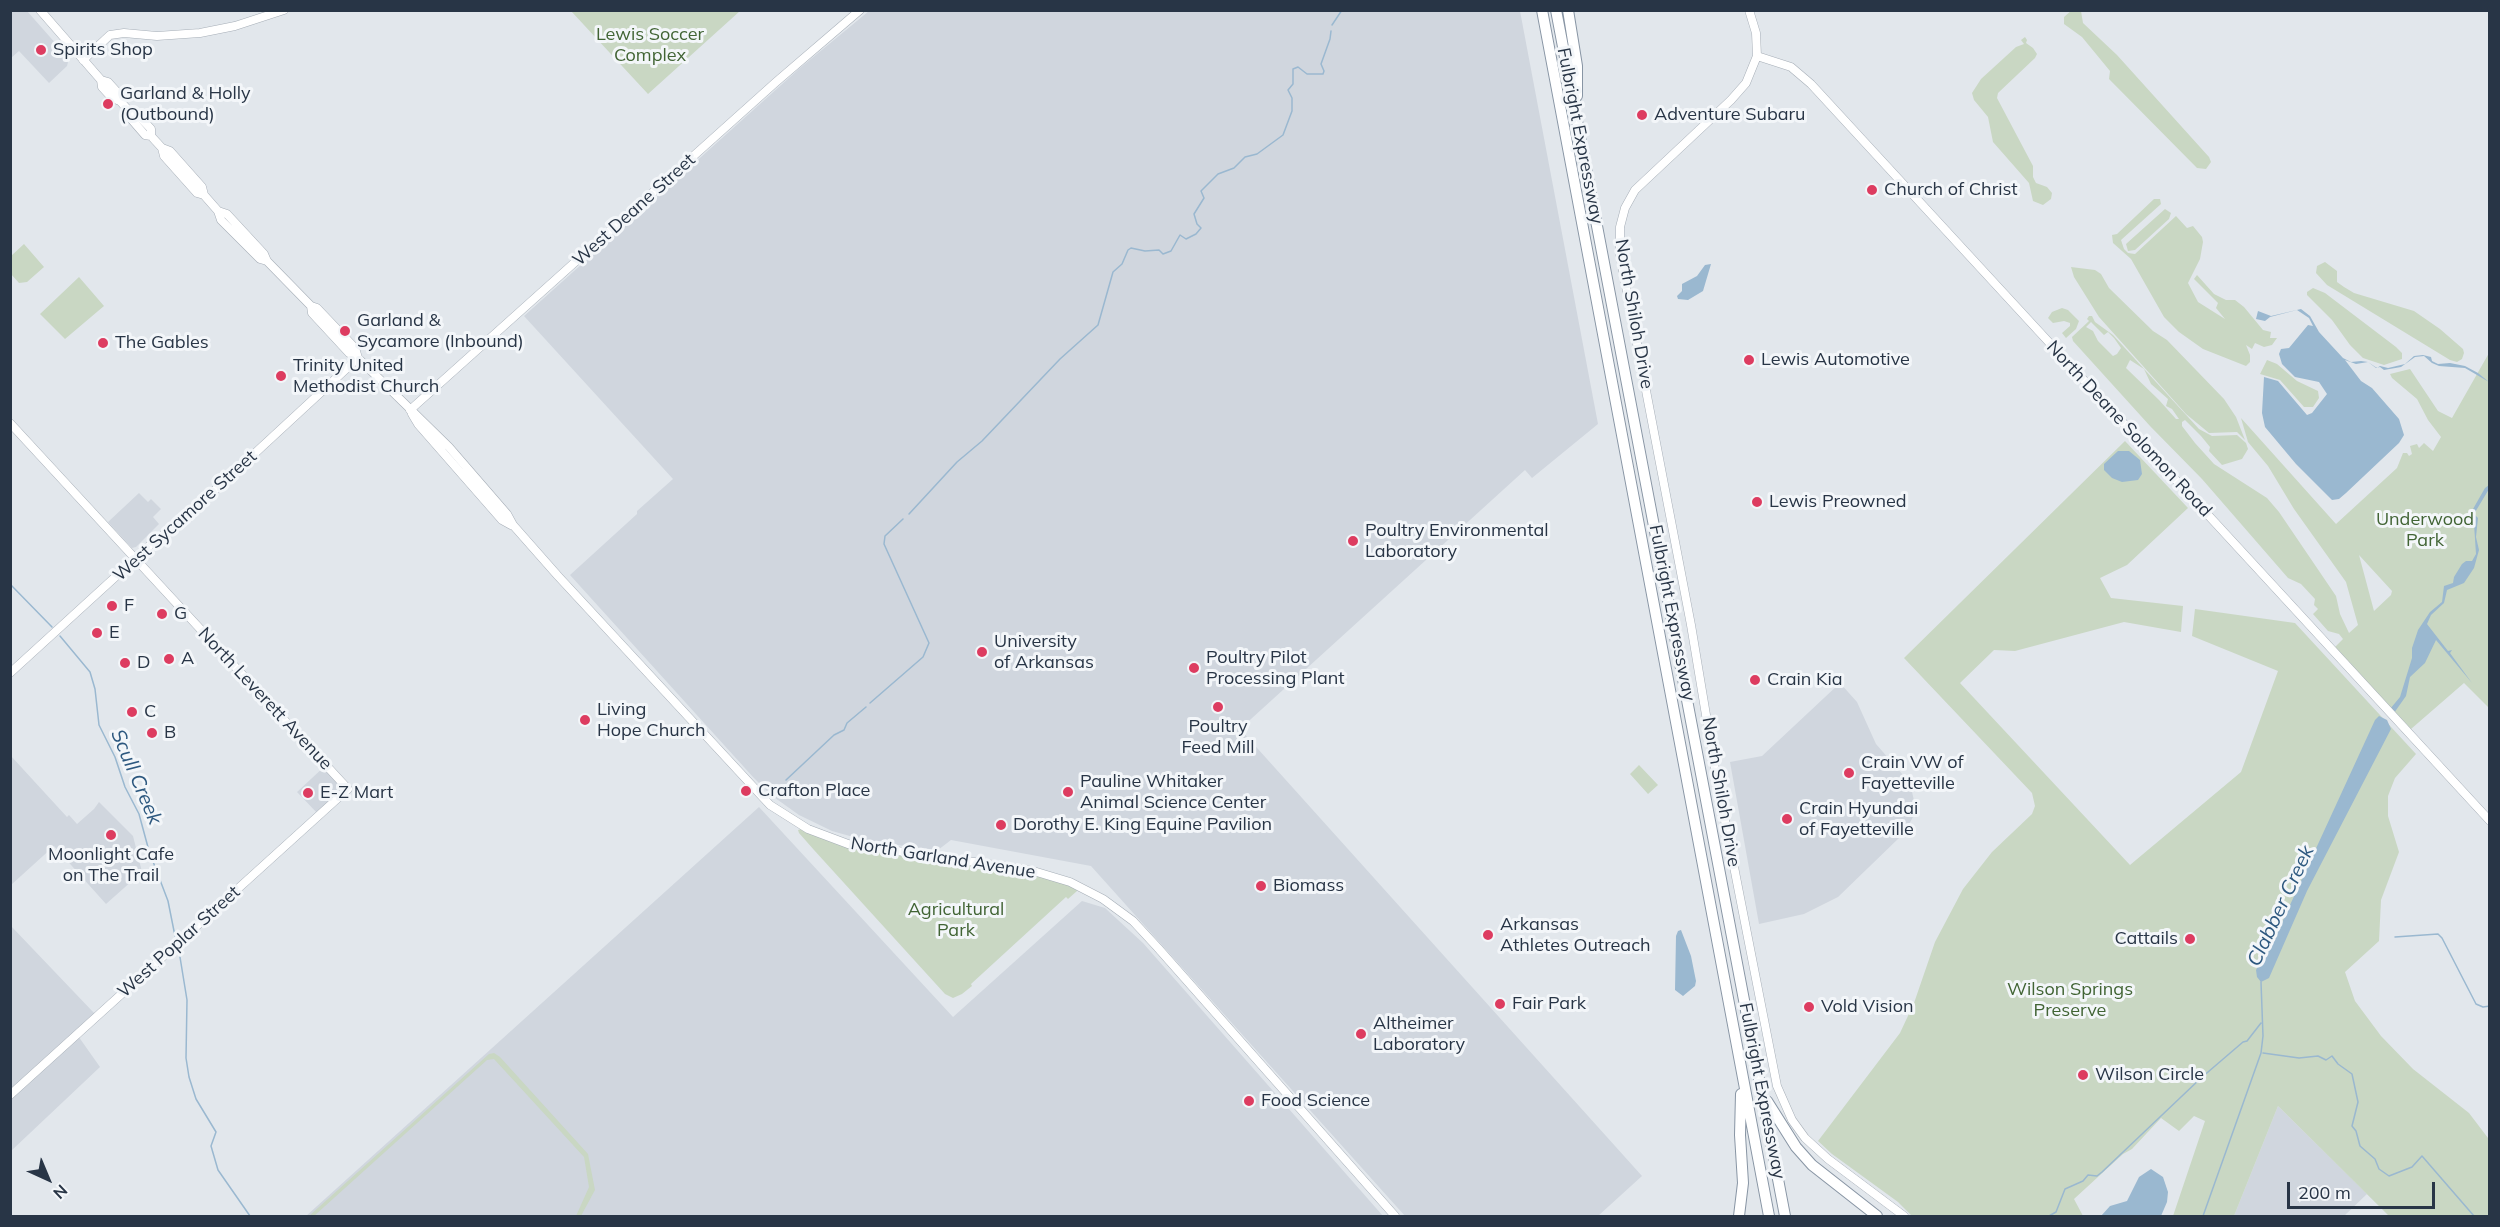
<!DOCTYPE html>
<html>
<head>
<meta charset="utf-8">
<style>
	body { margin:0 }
	#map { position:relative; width:2500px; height:1227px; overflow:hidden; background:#e2e7ec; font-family:Mulish,sans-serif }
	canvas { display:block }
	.frame { position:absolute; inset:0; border:12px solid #283546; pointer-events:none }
	.north { position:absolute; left:18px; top:1149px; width:60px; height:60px; -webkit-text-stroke:4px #f3f6f9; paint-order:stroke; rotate:136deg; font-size:16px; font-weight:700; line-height:24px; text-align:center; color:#283546 }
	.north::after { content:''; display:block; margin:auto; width:21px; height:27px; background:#283546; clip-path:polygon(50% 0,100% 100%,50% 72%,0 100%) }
	.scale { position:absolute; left:2287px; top:1182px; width:148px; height:27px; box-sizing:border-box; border:3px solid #283546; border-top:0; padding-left:8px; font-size:18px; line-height:21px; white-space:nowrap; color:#283546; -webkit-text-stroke:4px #f3f6f9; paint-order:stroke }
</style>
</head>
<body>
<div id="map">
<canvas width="2500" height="1227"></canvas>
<div class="frame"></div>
<div class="north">N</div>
<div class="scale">200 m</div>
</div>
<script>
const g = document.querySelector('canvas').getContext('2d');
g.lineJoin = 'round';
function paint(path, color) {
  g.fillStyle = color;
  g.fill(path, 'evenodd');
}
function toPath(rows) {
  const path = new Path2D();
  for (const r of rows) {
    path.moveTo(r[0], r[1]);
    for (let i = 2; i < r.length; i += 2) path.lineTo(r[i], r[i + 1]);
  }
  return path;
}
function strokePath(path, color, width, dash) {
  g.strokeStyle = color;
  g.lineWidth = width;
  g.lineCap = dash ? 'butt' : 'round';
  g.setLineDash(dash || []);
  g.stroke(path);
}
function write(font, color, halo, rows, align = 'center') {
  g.font = font + ' Mulish,sans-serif';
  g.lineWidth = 6;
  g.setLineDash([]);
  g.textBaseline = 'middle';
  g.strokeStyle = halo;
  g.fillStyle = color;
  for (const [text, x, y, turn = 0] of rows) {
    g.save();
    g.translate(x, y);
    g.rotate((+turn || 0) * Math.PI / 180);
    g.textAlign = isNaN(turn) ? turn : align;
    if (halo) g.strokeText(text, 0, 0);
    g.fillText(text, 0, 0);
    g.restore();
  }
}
paint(toPath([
	[11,10,27,11,65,54,68,62,67,66,49,83,19,51,11,58],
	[869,11,1520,11,1598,424,1532,478,1525,470,1240,729,1642,1176,1598,1216,1405,1216,1091,866,951,840,938,850,871,842,832,831,799,815,771,795,753,777,570,575,637,514,637,511,673,479,524,316,800,68],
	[139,493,148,502,151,499,161,509,153,517,159,524,136,547,132,548,108,522],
	[1840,683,1857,702,1876,744,1910,783,1915,805,1913,817,1907,828,1899,838,1838,897,1804,914,1759,924,1730,762,1762,756],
	[11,756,67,817,69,815,77,824,94,809,99,802,133,836,142,872,106,904,54,846,11,885],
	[326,765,348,789,319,815,297,792],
	[759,807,953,1017,1082,901,1105,908,1143,943,1383,1216,306,1216],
	[11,926,95,1014,76,1033,100,1067,11,1151],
	[2278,1106,2367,1194,2344,1216,2234,1216]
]), '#d0d6de');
paint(toPath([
	[2072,10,2081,11,2083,23,2117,55,2209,157,2211,162,2206,169,2197,168,2109,79,2110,71,2082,37,2064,24,2064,17],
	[571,11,740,11,648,94],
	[2025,37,2027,40,2026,43,2033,48,2037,54,2035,58,1998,93,1997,98,2033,166,2033,177,2036,183,2047,187,2052,193,2051,199,2043,205,2033,201,2029,183,1993,142,1988,117,1974,100,1972,93,1981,79,2016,47,2024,44,2021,40],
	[2154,199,2160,199,2161,204,2121,240,2124,249,2128,253,2135,254,2176,216,2187,228,2193,226,2202,237,2203,242,2200,259,2188,283,2198,302,2225,319,2216,308,2218,303,2194,279,2197,275,2214,294,2226,300,2235,300,2244,307,2263,330,2271,332,2270,338,2277,338,2272,345,2264,347,2255,343,2252,349,2246,345,2250,355,2250,362,2246,366,2203,349,2179,332,2164,317,2131,259,2113,243,2112,235,2117,234],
	[2165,209,2171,213,2169,219,2135,250,2128,251,2126,244],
	[24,244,44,267,27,282,19,283,11,274,11,256],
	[2325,262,2337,271,2337,282,2344,287,2354,293,2414,311,2440,329,2463,349,2464,353,2462,359,2457,362,2450,360,2327,285,2316,273,2317,266],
	[2071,267,2095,270,2101,274,2109,288,2153,331,2167,340,2224,399,2236,417,2245,440,2237,432,2209,433,2186,414,2099,317,2074,277],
	[79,277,104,306,65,339,40,314],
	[2313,288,2325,293,2396,347,2402,353,2402,359,2384,365,2363,358,2350,345,2332,320,2307,295,2307,292],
	[2062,308,2068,310,2079,321,2076,329,2066,338,2062,333,2070,326,2070,323,2064,321,2053,323,2048,318,2052,312],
	[2089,316,2092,316,2095,322,2113,335,2199,429,2212,436,2237,435,2246,443,2248,449,2242,459,2222,465,2209,451,2210,447,2201,436,2185,420,2182,422,2182,426,2195,443,2214,464,2267,498,2279,512,2336,596,2340,614,2349,633,2358,625,2346,582,2294,509,2268,466,2248,442,2241,418,2336,524,2397,468,2403,453,2407,453,2409,456,2412,454,2410,446,2417,444,2419,448,2424,443,2433,451,2441,437,2428,420,2417,399,2392,378,2390,374,2410,369,2438,411,2452,418,2489,353,2489,708,2464,683,2411,729,2334,648,2343,639,2339,634,2328,631,2313,614,2318,609,2314,605,2315,599,2301,584,2288,578,2202,479,2150,426,2073,341,2072,337,2089,321,2087,319],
	[2091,322,2104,335,2108,332,2114,338,2121,348,2117,354,2113,356,2098,341,2093,331,2086,327],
	[2130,360,2144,369,2151,384,2168,399,2166,406,2172,409,2179,419,2176,419,2159,400,2126,368],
	[2359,555,2392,591,2391,595,2374,611],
	[2267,360,2277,364,2297,381,2318,391,2319,398,2313,407,2304,407,2280,380,2260,374],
	[2125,441,2188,508,2127,565,2100,578,2111,598,2183,606,2181,632,2124,622,2015,651,1994,650,1960,683,2130,865,2241,772,2278,671,2192,636,2195,609,2295,623,2416,754,2395,778,2388,796,2388,816,2399,852,2381,900,2379,941,2345,972,2355,1001,2381,1036,2413,1069,2469,1113,2488,1138,2489,1216,2389,1216,2278,1106,2234,1216,2173,1216,2205,1121,2194,1116,2179,1131,2161,1118,2132,1149,2123,1154,2074,1199,2083,1216,1912,1216,1898,1202,1832,1154,1818,1141,1900,1033,1914,1003,1935,942,1963,889,1992,852,2032,814,2035,806,2032,793,1904,658],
	[1639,765,1658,785,1648,794,1630,774],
	[801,829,831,842,858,850,1017,870,1066,884,1076,889,1077,891,1068,899,1066,897,971,984,972,986,962,994,953,998,945,994,814,850,799,833,798,830],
	[494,1053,500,1057,588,1154,595,1190,581,1216,576,1216,589,1187,584,1157,494,1059,487,1060,314,1216,309,1216,489,1054]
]), '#c9d7c3');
paint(toPath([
	[1711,264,1703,291,1688,300,1678,299,1677,296,1682,291,1682,284,1697,276,1705,265],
	[2301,309,2310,316,2319,332,2343,358,2351,362,2361,361,2368,362,2377,368,2380,366,2388,368,2405,364,2414,356,2423,355,2431,357,2432,361,2438,364,2450,363,2465,366,2478,373,2489,382,2465,368,2439,366,2432,363,2424,356,2415,357,2401,367,2384,370,2380,367,2376,368,2368,362,2356,364,2345,360,2361,381,2372,388,2399,419,2404,435,2399,443,2346,493,2339,499,2332,500,2296,464,2265,427,2262,413,2264,377,2278,381,2307,415,2312,413,2327,394,2319,382,2295,377,2282,364,2279,354,2281,349,2289,348,2308,325,2313,326,2309,318,2297,310,2270,317,2265,321,2256,319,2258,311,2271,316],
	[2118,451,2129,451,2140,460,2142,474,2138,480,2122,482,2112,478,2104,470,2104,464],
	[2489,485,2489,489,2474,514,2478,518,2476,537,2479,550,2474,568,2464,583,2447,590,2444,603,2431,615,2427,624,2448,651,2452,650,2450,653,2472,683,2436,640,2425,663,2410,677,2406,696,2394,713,2390,709,2400,697,2412,658,2412,648,2418,630,2430,612,2442,602,2444,586,2453,583,2454,577,2462,564,2466,561,2472,561,2476,554,2473,509,2485,488],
	[2379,716,2387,720,2391,729,2307,891,2269,978,2261,982,2257,977,2256,970,2279,929,2375,720],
	[1681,930,1691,956,1696,981,1695,986,1683,996,1675,990,1676,936,1678,931],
	[2151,1169,2163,1177,2168,1192,2167,1202,2161,1216,2101,1216,2110,1206,2127,1201,2139,1177]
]), '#9ab8d0');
strokePath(toPath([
	[1332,25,1342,10],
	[909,514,957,462,982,441,1060,359,1098,325,1113,272,1122,264,1128,250,1131,248,1145,251,1159,250,1163,254,1171,251,1180,235,1186,239,1196,234,1201,228,1197,224,1194,214,1204,198,1201,191,1218,174,1234,168,1245,157,1257,154,1283,135,1292,111,1292,98,1288,90,1293,84,1293,69,1298,67,1307,74,1323,74,1324,71,1321,64,1330,39,1331,31],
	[10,584,52,627],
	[60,636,90,672,95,689,99,725,115,757,125,787,139,814,149,851,168,901,175,936],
	[870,703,923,657,929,643,884,544,885,536,903,519],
	[786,780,834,735,844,730,847,723,866,707],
	[2395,937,2438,934,2442,938,2476,1004,2483,1007,2490,1006],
	[179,951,187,1000,186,1058,189,1077,196,1099,216,1132,211,1146,218,1170,250,1216],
	[2263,1053,2299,1058,2318,1056,2326,1060,2332,1056,2338,1064,2352,1074,2358,1102,2352,1126,2356,1131,2360,1146,2375,1159,2379,1169,2389,1176,2412,1167,2422,1156,2474,1216],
	[2049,1216,2056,1212,2065,1189,2083,1181,2088,1175,2097,1176,2102,1172,2201,1078,2243,1042,2247,1041,2261,1023],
	[2203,1216,2261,1053,2263,1036,2261,982]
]), '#9ab8d0', 1.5);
const secondary = toPath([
	[40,10,101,80,108,82,117,92,120,101],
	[1749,10,1756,33,1757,56,1746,83,1731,100,1635,190,1625,208,1620,227,1620,255,1691,625,1716,775,1777,1086,1792,1120,1805,1138,1828,1159,1904,1216],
	[1757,56,1791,67,1811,84,2490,821],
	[83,60,110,35,124,33,157,36,200,33,235,26,284,10],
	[101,80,102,87,112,98,120,101,131,113,138,115,151,129,151,136],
	[131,113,132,120,145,135,151,136,162,148,170,151,202,187,204,195],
	[162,148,164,156,197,193,204,195,218,211,221,220,260,259,267,261],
	[218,211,227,214,264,254,267,261,311,306,317,308,355,348,358,358],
	[311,306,312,313,349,353,358,358,449,447,507,514,513,525,558,576,770,805,808,829,848,844,1030,870,1070,882,1103,899,1133,921,1158,948,1395,1216],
	[410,410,776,82,860,10],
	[412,414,418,424,502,520,511,525],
	[10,423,348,789,10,1095],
	[10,673,158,538,175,527,358,358]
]);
const highway = toPath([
	[1542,10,1769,1216],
	[1556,10,1785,1216],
	[1568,10,1577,66,1577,96],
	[1767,1101,1796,1147,1812,1165,1877,1216],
	[1739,1216,1743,1183,1740,1135,1741,1094]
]);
strokePath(secondary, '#a6aeb7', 9);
strokePath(highway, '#8895a4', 12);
strokePath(secondary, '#fff', 8);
strokePath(highway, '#fff', 10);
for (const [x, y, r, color] of [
	[41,50,6,"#dd3c60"],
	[108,104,6,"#dd3c60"],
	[1642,115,6,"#dd3c60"],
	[1872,190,6,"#dd3c60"],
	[345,331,6,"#dd3c60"],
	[103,343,6,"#dd3c60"],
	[1749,360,6,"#dd3c60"],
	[281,376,6,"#dd3c60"],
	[1757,502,6,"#dd3c60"],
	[1353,541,6,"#dd3c60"],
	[112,606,6,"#dd3c60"],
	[162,614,6,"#dd3c60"],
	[97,633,6,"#dd3c60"],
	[982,652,6,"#dd3c60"],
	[169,659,6,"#dd3c60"],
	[125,663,6,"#dd3c60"],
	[1194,668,6,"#dd3c60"],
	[1755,680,6,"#dd3c60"],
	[1218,707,6,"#dd3c60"],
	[132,712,6,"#dd3c60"],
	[585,720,6,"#dd3c60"],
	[152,733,6,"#dd3c60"],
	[1849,773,6,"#dd3c60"],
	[746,791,6,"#dd3c60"],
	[1068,792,6,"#dd3c60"],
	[308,793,6,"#dd3c60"],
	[1787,819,6,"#dd3c60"],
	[1001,825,6,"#dd3c60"],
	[111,835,6,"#dd3c60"],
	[1261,886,6,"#dd3c60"],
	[1488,935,6,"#dd3c60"],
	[2190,939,6,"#dd3c60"],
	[1500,1004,6,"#dd3c60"],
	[1809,1007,6,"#dd3c60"],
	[1361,1034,6,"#dd3c60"],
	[2083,1075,6,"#dd3c60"],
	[1249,1101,6,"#dd3c60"]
]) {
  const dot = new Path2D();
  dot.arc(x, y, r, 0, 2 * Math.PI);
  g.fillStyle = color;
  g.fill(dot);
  strokePath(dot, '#f3f6f9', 2);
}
write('18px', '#416434', '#f3f6f9', [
	["Lewis Soccer",650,35],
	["Complex",650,56],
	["Underwood",2425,520],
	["Park",2425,541],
	["Agricultural",956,910],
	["Park",956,931],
	["Wilson Springs",2070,990],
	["Preserve",2070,1011]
]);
write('18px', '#283546', '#f3f6f9', [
	["Spirits Shop",53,50],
	["Garland & Holly",120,94],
	["(Outbound)",120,115],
	["Adventure Subaru",1654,115],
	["Church of Christ",1884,190],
	["Garland &",357,321],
	["Sycamore (Inbound)",357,342],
	["The Gables",115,343],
	["Lewis Automotive",1761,360],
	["Trinity United",293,366],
	["Methodist Church",293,387],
	["Lewis Preowned",1769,502],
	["Poultry Environmental",1365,531],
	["Laboratory",1365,552],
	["F",124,606],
	["G",174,614],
	["E",109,633],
	["University",994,642],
	["of Arkansas",994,663],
	["Poultry Pilot",1206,658],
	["Processing Plant",1206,679],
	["A",181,659],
	["D",137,663],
	["Crain Kia",1767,680],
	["Living",597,710],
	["Hope Church",597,731],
	["C",144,712],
	["Poultry",1218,727,"center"],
	["Feed Mill",1218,748,"center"],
	["B",164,733],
	["Crain VW of",1861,763],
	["Fayetteville",1861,784],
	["Pauline Whitaker",1080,782],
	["Animal Science Center",1080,803],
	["Crafton Place",758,791],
	["E-Z Mart",320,793],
	["Crain Hyundai",1799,809],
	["of Fayetteville",1799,830],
	["Dorothy E. King Equine Pavilion",1013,825],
	["Moonlight Cafe",111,855,"center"],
	["on The Trail",111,876,"center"],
	["Biomass",1273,886],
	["Arkansas",1500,925],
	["Athletes Outreach",1500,946],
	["Cattails",2178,939,"right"],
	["Fair Park",1512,1004],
	["Vold Vision",1821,1007],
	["Altheimer",1373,1024],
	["Laboratory",1373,1045],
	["Wilson Circle",2095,1075],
	["Food Science",1261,1101]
], 'left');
write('18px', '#283546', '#f3f6f9', [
	["Fulbright Expressway",1580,136,79],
	["West Deane Street",634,210,-42],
	["North Shiloh Drive",1634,314,80],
	["North Deane Solomon Road",2129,429,47],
	["West Sycamore Street",185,516,-42],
	["Fulbright Expressway",1672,613,79],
	["North Leverett Avenue",265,699,47],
	["North Shiloh Drive",1721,792,80],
	["North Garland Avenue",943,858,9],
	["West Poplar Street",179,942,-42],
	["Fulbright Expressway",1762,1091,79]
]);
write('italic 20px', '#2d587f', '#f3f6f9', [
	["Scull Creek",136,777,67],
	["Clabber Creek",2281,906,-65]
]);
</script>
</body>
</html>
